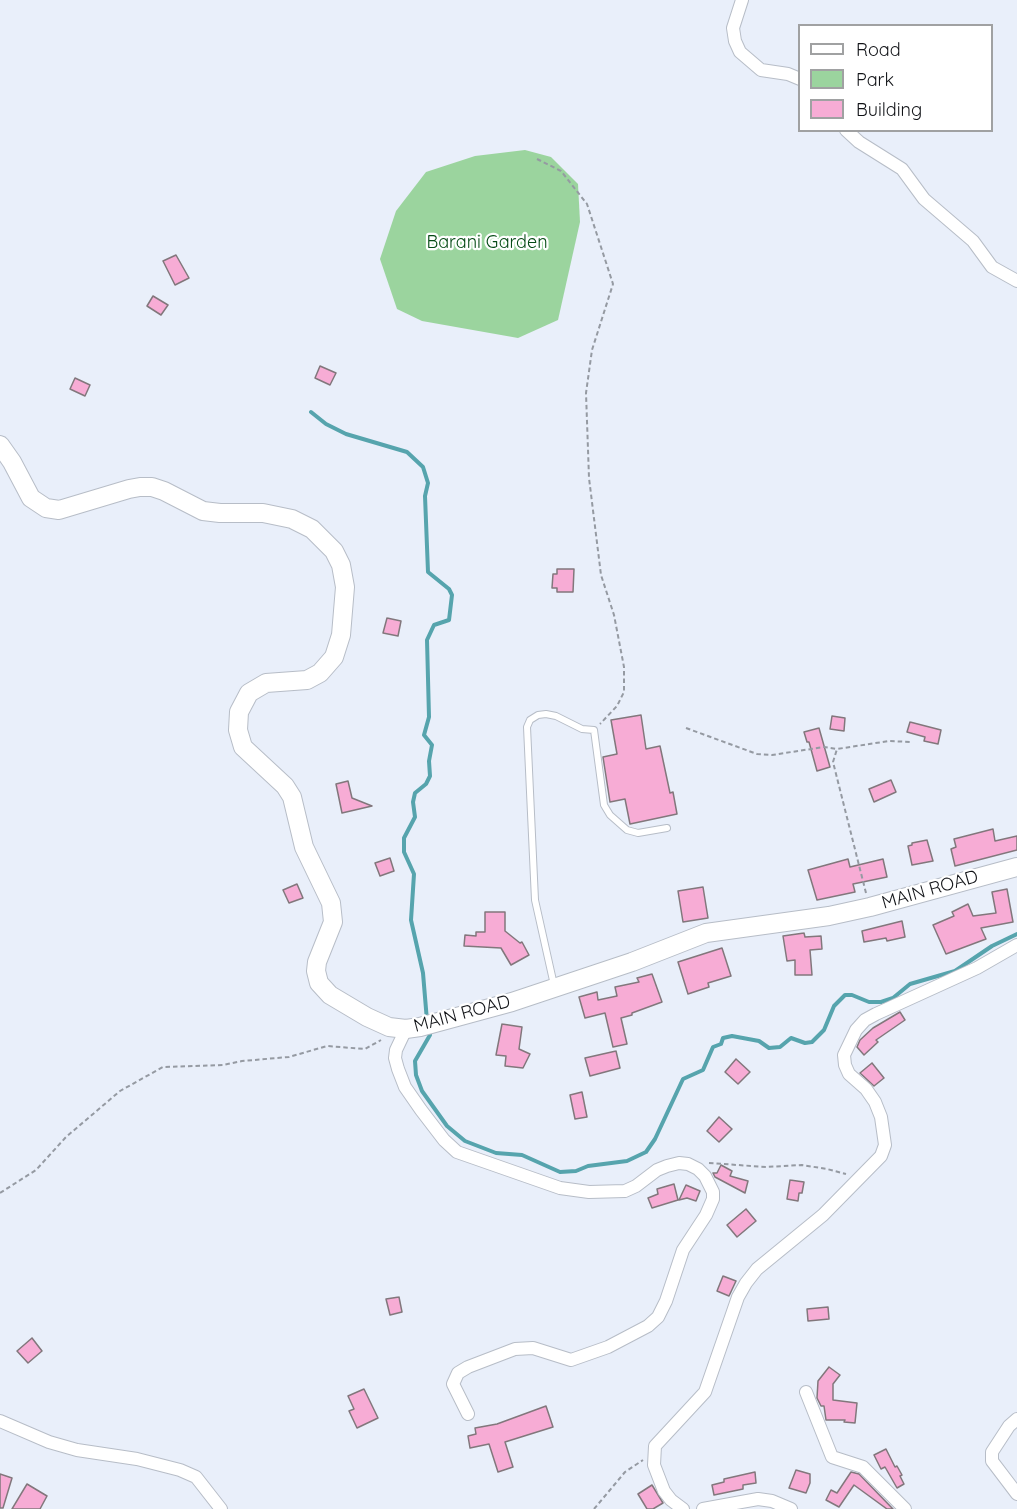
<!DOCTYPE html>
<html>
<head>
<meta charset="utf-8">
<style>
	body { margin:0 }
	#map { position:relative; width:1017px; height:1509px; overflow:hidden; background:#e9effa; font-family:Quicksand,sans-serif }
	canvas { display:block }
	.legend { position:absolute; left:798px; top:24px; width:195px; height:108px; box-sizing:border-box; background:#fff; border:2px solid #a0a1a2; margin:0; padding:8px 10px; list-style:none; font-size:18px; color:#111317 }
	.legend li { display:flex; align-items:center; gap:12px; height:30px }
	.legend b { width:30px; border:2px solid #a0a1a2 }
</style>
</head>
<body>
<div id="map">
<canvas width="1017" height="1509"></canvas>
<ul class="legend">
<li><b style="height:8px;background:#fff"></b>Road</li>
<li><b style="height:16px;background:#9bd49e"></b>Park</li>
<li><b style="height:16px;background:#f7acd5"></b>Building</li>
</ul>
</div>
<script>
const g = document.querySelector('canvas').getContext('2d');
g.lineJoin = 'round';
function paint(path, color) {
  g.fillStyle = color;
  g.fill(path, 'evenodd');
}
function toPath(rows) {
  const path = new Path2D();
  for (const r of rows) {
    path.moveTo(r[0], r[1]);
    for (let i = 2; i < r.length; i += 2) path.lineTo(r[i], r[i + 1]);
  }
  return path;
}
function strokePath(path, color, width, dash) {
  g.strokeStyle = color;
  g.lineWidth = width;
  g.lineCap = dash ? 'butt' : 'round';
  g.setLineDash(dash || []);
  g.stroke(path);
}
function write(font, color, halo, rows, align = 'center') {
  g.font = font + ' Quicksand,sans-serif';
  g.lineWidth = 4.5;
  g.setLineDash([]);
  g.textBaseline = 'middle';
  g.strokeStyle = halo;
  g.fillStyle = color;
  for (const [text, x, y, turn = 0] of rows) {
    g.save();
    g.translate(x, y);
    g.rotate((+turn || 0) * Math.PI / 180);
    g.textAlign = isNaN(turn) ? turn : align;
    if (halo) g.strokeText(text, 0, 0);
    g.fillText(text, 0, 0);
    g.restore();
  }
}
paint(toPath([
	[525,150,551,157,578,184,580,222,558,320,518,338,422,321,397,309,380,259,396,211,426,172,475,156]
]), '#9bd49e');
strokePath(toPath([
	[311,412,326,424,346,434,407,452,423,467,428,483,425,496,428,572,449,589,452,595,449,620,434,625,427,640,429,717,424,735,432,745,429,761,430,776,426,784,415,793,413,802,415,817,404,838,404,852,414,874,411,920,423,973,427,1021],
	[430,1031,430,1035,415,1061,416,1075,422,1091,447,1126,465,1141,496,1153,522,1155,560,1172,576,1171,588,1166,627,1161,646,1152,655,1139,683,1079,703,1070,713,1047,721,1044,723,1038,732,1036,759,1041,769,1048,780,1047,791,1038,805,1043,812,1042,824,1030,834,1006,845,995,852,995,869,1002,881,1002,893,998,910,984,955,971,992,946,1017,934]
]), '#56a4ad', 4);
const building = toPath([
	[176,255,189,278,175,285,163,261,176,255],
	[153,296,168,305,161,315,147,306,153,296],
	[320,366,336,373,330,385,315,378,320,366],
	[75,378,90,385,85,396,70,389,75,378],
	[557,569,574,569,573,592,557,592,557,588,552,588,553,574,557,574,557,569],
	[387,618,401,621,398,636,383,633,387,618],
	[641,715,646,749,660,746,670,793,673,792,677,814,630,824,625,799,610,802,603,757,617,754,611,720,641,715],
	[832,716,845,718,844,731,830,729,832,716],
	[910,722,941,730,938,744,924,741,925,737,907,732,910,722],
	[819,728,830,767,817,771,809,742,807,742,804,732,819,728],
	[891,780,896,792,874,802,869,789,891,780],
	[348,781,352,798,372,806,342,813,336,784,348,781],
	[993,829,995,841,1017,836,1017,850,955,866,951,849,956,847,954,839,993,829],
	[927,840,933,861,912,865,908,846,912,845,912,843,927,840],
	[390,858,394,871,380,876,375,863,390,858],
	[848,859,850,867,883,859,887,877,853,884,855,892,817,900,808,870,848,859],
	[297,884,303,898,289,903,283,890,297,884],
	[703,887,708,918,683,922,678,891,703,887],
	[1007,889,1013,922,981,928,986,939,946,954,933,925,954,916,952,912,968,904,973,916,996,913,992,892,1007,889],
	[485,912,505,912,505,931,520,943,522,942,529,955,511,965,501,948,464,946,465,935,476,936,476,932,485,932,485,912],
	[902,921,905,937,887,941,886,938,864,942,862,931,902,921],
	[804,933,805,937,821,936,822,949,810,950,812,975,795,975,795,960,787,961,783,936,804,933],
	[722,948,731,976,708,983,709,987,688,994,678,962,722,948],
	[652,974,662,1002,632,1013,632,1015,621,1018,627,1044,613,1047,605,1013,585,1018,579,997,597,992,598,1000,617,996,615,987,639,982,637,978,652,974],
	[900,1012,905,1020,876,1040,878,1042,864,1055,857,1047,860,1040,873,1028,900,1012],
	[502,1024,522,1027,519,1049,530,1054,523,1068,505,1066,506,1056,496,1055,502,1024],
	[616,1051,620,1068,590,1076,585,1058,616,1051],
	[736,1059,750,1072,738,1084,725,1072,736,1059],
	[872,1063,884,1078,874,1086,860,1073,872,1063],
	[582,1092,587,1117,575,1119,570,1095,582,1092],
	[719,1117,732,1129,719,1142,707,1131,719,1117],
	[721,1165,732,1171,730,1176,748,1181,745,1193,715,1177,713,1173,717,1173,721,1165],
	[790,1180,804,1182,802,1193,799,1193,798,1201,787,1199,790,1180],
	[674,1184,678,1200,652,1208,648,1198,658,1194,657,1189,674,1184],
	[686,1185,700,1191,696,1201,687,1198,679,1200,686,1185],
	[746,1209,756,1221,737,1237,727,1225,746,1209],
	[723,1276,736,1281,729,1296,717,1291,723,1276],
	[399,1297,402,1312,390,1315,386,1299,399,1297],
	[828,1307,829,1319,808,1321,807,1309,828,1307],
	[32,1338,42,1351,28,1363,17,1351,32,1338],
	[829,1367,840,1375,833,1384,833,1400,857,1403,855,1423,844,1422,845,1420,826,1420,824,1406,821,1406,817,1398,818,1381,829,1367],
	[364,1389,378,1418,357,1428,349,1411,354,1409,348,1396,364,1389],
	[546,1406,553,1427,505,1442,513,1467,498,1472,489,1444,470,1448,468,1436,476,1434,475,1428,497,1424,546,1406],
	[886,1449,895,1467,897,1466,902,1475,900,1476,904,1484,897,1488,885,1467,881,1469,874,1455,886,1449],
	[796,1470,810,1474,810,1483,806,1493,789,1488,796,1470],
	[755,1472,756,1483,743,1485,743,1489,714,1495,712,1485,724,1482,724,1479,755,1472],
	[851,1472,859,1474,893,1509,887,1509,854,1485,839,1507,826,1500,831,1490,837,1493,851,1472],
	[0,1474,12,1478,3,1508,0,1508,0,1474],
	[27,1484,47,1496,40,1509,12,1509,27,1484],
	[652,1485,663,1503,653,1509,647,1509,638,1494,652,1485]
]);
paint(building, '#f7acd5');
strokePath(building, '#82777c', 1.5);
const lane = toPath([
	[554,985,535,900,527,727,530,720,538,715,546,714,556,716,582,729,594,730,604,805,610,815,627,830,638,833,667,828]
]);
const street = toPath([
	[742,0,733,28,735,41,740,52,761,70,788,74,800,79],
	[846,130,859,142,902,169,924,199,973,241,992,267,1017,281],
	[406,1029,396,1050,395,1058,398,1069,405,1087,421,1110,444,1140,457,1152,560,1188,589,1192,625,1191,636,1186,657,1170,667,1166,679,1163,688,1164,698,1169,705,1176,713,1192,713,1199,706,1215,683,1250,666,1301,658,1317,648,1326,608,1347,571,1360,533,1348,515,1349,468,1367,458,1373,453,1384,468,1414],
	[806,1392,832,1457,863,1467,905,1509],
	[1017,1419,1009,1426,992,1452,992,1461,1017,1494],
	[0,1421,49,1442,77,1450,137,1459,180,1470,196,1477,221,1509],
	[683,1509,671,1500,664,1491,654,1465,655,1446,705,1392,738,1297,746,1283,757,1269,823,1215,881,1156,885,1145,881,1117,875,1102,866,1089,849,1074,845,1065,844,1055,856,1030,865,1020,876,1014,977,968,1017,945],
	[703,1509,758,1499,772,1501,791,1509]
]);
const primary = toPath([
	[0,445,12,462,31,498,46,508,59,510,129,489,140,487,152,487,164,491,203,511,220,513,263,513,292,519,312,529,334,551,341,565,345,587,341,635,334,657,320,673,307,680,266,683,249,693,239,712,238,730,243,747,285,786,292,797,304,847,331,903,333,922,317,962,316,971,319,983,330,995,367,1017,389,1027,406,1029,420,1027,512,1002,632,962,706,933,829,916,870,907,1017,867]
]);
strokePath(lane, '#b7bdc7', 8);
strokePath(street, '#b7bdc7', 14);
strokePath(primary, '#b7bdc7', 20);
strokePath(toPath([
	[537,159,561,171,587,204,613,284,592,350,586,393,589,478,601,575,614,615,624,667,624,692,617,706,600,724],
	[686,728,757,754,772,755,824,747,837,749],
	[866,893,833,762,837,749,889,741,912,742],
	[709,1163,766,1167,802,1165,827,1169,846,1174],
	[0,1193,36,1170,66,1137,120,1091,163,1067,223,1065,242,1061,289,1057,327,1046,365,1049,381,1040],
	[594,1509,625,1472,643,1460]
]), '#959aa2', 2, [4.5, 3]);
strokePath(lane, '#fff', 6);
strokePath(street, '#fff', 12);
strokePath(primary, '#fff', 18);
write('18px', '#054a15', '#fff', [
	["Barani Garden",487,243]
]);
write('18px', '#111317', '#fff', [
	["MAIN ROAD",930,890,-16],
	["MAIN ROAD",462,1014,-15]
]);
</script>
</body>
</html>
